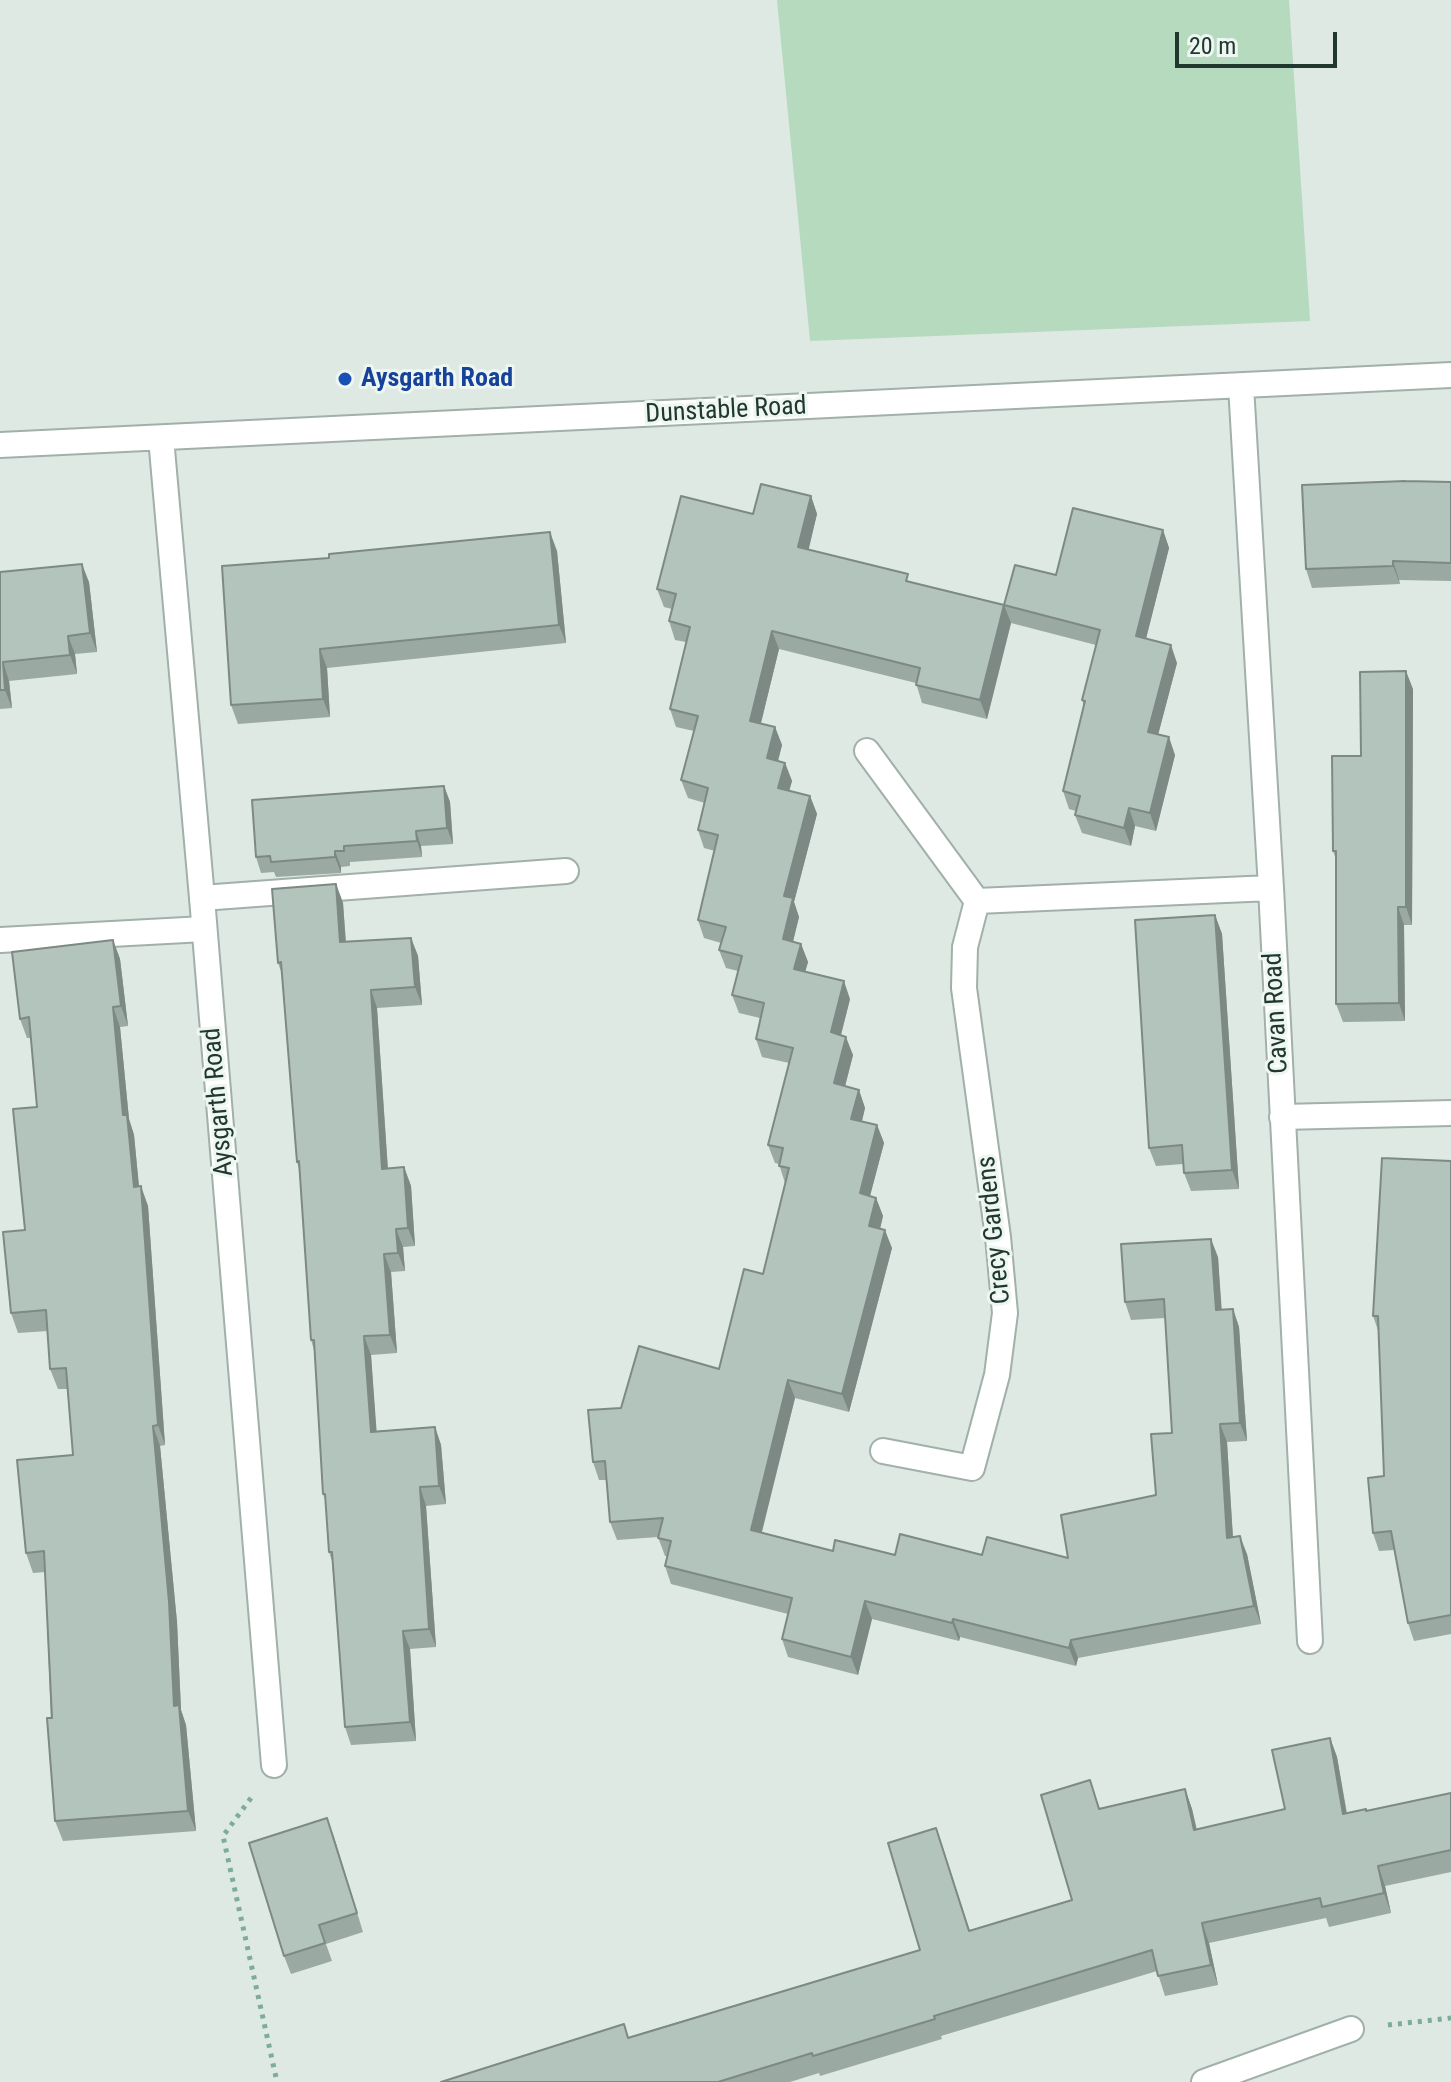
<!DOCTYPE html>
<html>
<head>
<meta charset="utf-8">
<style>
	body { margin:0 }
	#map { position:relative; width:1451px; height:2082px; overflow:hidden; background:#dee9e3; font-family:"Roboto Condensed",sans-serif }
	canvas { display:block }
	.scale { position:absolute; left:1175px; top:32px; width:162px; height:36px; box-sizing:border-box; border:4px solid #203830; border-top:0; padding-left:10px; font-size:24px; line-height:28px; white-space:nowrap; color:#203830; -webkit-text-stroke:6px #eef6f1; paint-order:stroke }
</style>
</head>
<body>
<div id="map">
<canvas width="1451" height="2082"></canvas>
<div class="scale">20 m</div>
</div>
<script>
const g = document.querySelector('canvas').getContext('2d');
g.lineJoin = 'round';
function paint(path, color) {
  g.fillStyle = color;
  g.fill(path, 'evenodd');
}
function toPath(rows) {
  const path = new Path2D();
  for (const r of rows) {
    path.moveTo(r[0], r[1]);
    for (let i = 2; i < r.length; i += 2) path.lineTo(r[i], r[i + 1]);
  }
  return path;
}
function strokePath(path, color, width, dash) {
  g.strokeStyle = color;
  g.lineWidth = width;
  g.lineCap = dash ? 'butt' : 'round';
  g.setLineDash(dash || []);
  g.stroke(path);
}
function write(font, color, halo, rows, align = 'center') {
  g.font = font + ' "Roboto Condensed",sans-serif';
  g.lineWidth = 6;
  g.setLineDash([]);
  g.textBaseline = 'middle';
  g.strokeStyle = halo;
  g.fillStyle = color;
  for (const [text, x, y, turn = 0] of rows) {
    g.save();
    g.translate(x, y);
    g.rotate((+turn || 0) * Math.PI / 180);
    g.textAlign = isNaN(turn) ? turn : align;
    if (halo) g.strokeText(text, 0, 0);
    g.fillText(text, 0, 0);
    g.restore();
  }
}
paint(toPath([
	[777,0,1289,0,1310,321,810,341]
]), '#b6dabe');
const service = toPath([
	[202,898,566,871],
	[0,940,204,929]
]);
const minor = toPath([
	[1241,386,1271,888,1310,1641],
	[161,438,202,898,274,1765],
	[0,445,1451,375],
	[867,751,977,901],
	[1282,1117,1451,1113],
	[883,1451,972,1468,997,1375,1005,1313,998,1237,964,988,965,947,977,901,1271,888],
	[1204,2082,1351,2029]
]);
strokePath(service, '#a1b0aa', 28);
strokePath(minor, '#a1b0aa', 28);
strokePath(toPath([
	[251,1798,223,1836,277,2082],
	[1388,2025,1451,2018]
]), '#7eac9b', 5, [4, 6]);
strokePath(service, '#fff', 24);
strokePath(minor, '#fff', 24);
paint(toPath([
	[1451,482,1451,581,1399,580,1400,584,1312,588,1306,569],
	[811,496,817,514,808,549,911,582,1004,605,1056,575,1163,530,1169,548,1146,639,1177,663,1158,735,1175,755,1156,831,1135,826,1131,846,1082,833,1075,815,1076,811,1069,809,1063,791,1084,706,1082,700,1096,645,1011,623,987,719,922,703,916,683,779,649,761,723,775,727,782,745,778,761,785,763,792,781,789,790,810,796,817,814,794,902,799,917,793,942,801,944,808,962,805,971,850,999,841,1035,853,1055,845,1086,859,1090,865,1108,862,1121,877,1125,884,1143,870,1196,876,1198,883,1216,880,1229,892,1248,849,1412,795,1398,761,1532,833,1551,895,1555,982,1555,1068,1558,1156,1495,1172,1433,1165,1318,1131,1320,1125,1302,1218,1257,1221,1310,1233,1309,1239,1327,1247,1441,1227,1442,1233,1537,1247,1554,1261,1624,1078,1658,1076,1666,960,1637,959,1641,872,1619,858,1675,788,1657,782,1639,788,1614,671,1584,665,1566,667,1556,665,1556,658,1537,617,1540,610,1522,607,1480,599,1480,593,1462,621,1408,719,1369,763,1274,785,1183,779,1164,775,1163,768,1145,789,1063,762,1057,756,1039,760,1018,739,1013,732,995,738,971,726,968,719,950,721,943,704,938,698,920,715,851,704,848,698,830,705,803,688,798,681,780,694,731,676,727,670,709,686,642,675,640,669,621,672,609,664,607,657,589,753,514],
	[557,551,566,643,327,668,330,717,238,724,231,705,222,566],
	[0,572,89,582,97,652,75,654,77,674,9,681,12,708,0,709],
	[1413,689,1412,925,1404,925,1405,1021,1343,1022,1336,1004,1336,859,1333,851,1361,756],
	[444,786,450,802,453,844,421,846,422,857,350,862,350,866,341,867,341,873,276,877,274,872,261,873,256,857],
	[336,884,343,903,346,942,411,938,418,956,422,1005,377,1008,388,1169,404,1167,411,1186,415,1246,403,1247,405,1271,391,1272,397,1353,371,1355,376,1431,435,1427,441,1445,446,1504,426,1506,436,1647,410,1649,416,1741,351,1745,345,1727,332,1561,329,1552,326,1502,323,1494,314,1350,311,1340,299,1169,297,1162,282,974,278,963],
	[1215,915,1222,934,1239,1189,1191,1191,1184,1173,1183,1164,1156,1166,1149,1148],
	[113,940,120,959,128,1026,120,1027,129,1119,134,1135,139,1187,148,1206,165,1445,160,1446,177,1622,181,1710,186,1725,196,1831,63,1841,55,1821,45,1572,33,1573,26,1553,73,1455,67,1389,58,1389,50,1369,48,1331,18,1333,11,1313,25,1230,37,1107,31,1038,27,1038,20,1019],
	[1451,1161,1451,1634,1414,1641,1408,1623,1394,1550,1379,1551,1373,1533,1384,1476,1379,1333,1373,1316],
	[1330,1738,1337,1757,1347,1813,1366,1811,1451,1793,1451,1872,1385,1886,1391,1913,1329,1927,1326,1918,1209,1943,1218,1985,1165,1996,1157,1971,941,2036,942,2039,820,2076,819,2073,790,2082,441,2082,624,2024,628,2037,920,1950,936,1828,970,1931,1072,1900,1100,1808,1185,1789,1192,1809,1197,1830,1285,1809],
	[327,1818,363,1932,326,1944,332,1961,291,1974,284,1956]
]), '#9aa9a2');
paint(toPath([
	[811,496,817,514,805,565,798,547],
	[1163,530,1169,548,1142,654,1136,636],
	[550,532,557,551,566,643,559,625],
	[1393,561,1399,580,1400,584,1393,566],
	[82,564,89,582,97,652,90,633],
	[1004,605,1011,623,987,719,980,700],
	[772,631,779,649,757,739,750,721],
	[68,636,75,654,77,674,70,655],
	[1171,645,1177,663,1154,750,1148,732],
	[320,649,327,668,330,717,323,699],
	[3,662,9,681,12,708,5,690],
	[1406,671,1413,689,1412,925,1406,907],
	[775,727,782,745,774,776,767,758],
	[1169,737,1175,755,1156,831,1150,813],
	[785,763,792,781,785,806,778,788],
	[444,786,450,802,453,844,447,828],
	[810,796,817,814,794,902,799,917,789,957,783,939,784,896],
	[1129,808,1135,826,1131,846,1124,828],
	[416,831,421,846,422,857,417,841],
	[335,851,341,867,341,873,335,857],
	[336,884,343,903,347,961,340,942],
	[1398,907,1404,925,1405,1021,1399,1003],
	[1215,915,1222,934,1239,1189,1232,1170],
	[411,938,418,956,422,1005,415,987],
	[113,940,120,959,128,1026,121,1006],
	[801,944,808,962,801,987,794,969],
	[844,981,850,999,837,1050,831,1032],
	[371,990,377,1008,389,1187,382,1169],
	[113,1007,120,1027,129,1119,134,1135,141,1207,134,1187,123,1115],
	[846,1037,853,1055,841,1102,834,1083],
	[859,1090,865,1108,858,1137,851,1119],
	[877,1125,884,1143,866,1211,860,1193],
	[404,1167,411,1186,415,1246,408,1228],
	[141,1186,148,1206,165,1445,158,1425],
	[876,1198,883,1216,876,1245,869,1226],
	[396,1229,403,1247,405,1271,398,1253],
	[885,1230,892,1248,849,1412,842,1394],
	[1211,1239,1218,1257,1223,1328,1216,1310],
	[384,1254,391,1272,397,1353,390,1335],
	[1233,1309,1239,1327,1247,1441,1240,1423],
	[364,1336,371,1355,378,1450,371,1432],
	[788,1380,795,1398,758,1548,751,1530],
	[1220,1424,1227,1442,1234,1556,1227,1538],
	[153,1426,160,1446,177,1622,181,1710,186,1725,196,1831,188,1811,174,1706],
	[435,1427,441,1445,446,1504,439,1486],
	[420,1487,426,1506,436,1647,429,1629],
	[1240,1536,1247,1554,1261,1624,1254,1606],
	[865,1601,872,1619,858,1675,851,1657],
	[953,1619,960,1637,959,1641,952,1623],
	[403,1631,410,1649,416,1741,410,1722],
	[1071,1640,1078,1658,1076,1666,1069,1648],
	[1330,1738,1337,1757,1350,1834,1343,1814],
	[1185,1789,1192,1809,1201,1850,1194,1830],
	[327,1818,334,1837,363,1932],
	[936,1828,943,1848,976,1951,969,1931],
	[1378,1866,1385,1886,1391,1913,1384,1893],
	[1202,1923,1209,1943,1218,1985,1211,1965]
]), '#7d8984');
const building = toPath([
	[1405,481,1451,482,1451,563,1393,561,1393,566,1306,569,1302,485,1405,481],
	[761,484,811,496,798,547,908,574,906,581,1004,605,980,700,916,685,920,668,772,631,750,721,775,727,767,758,785,763,778,788,810,796,784,896,793,898,783,939,801,944,794,969,844,981,831,1032,846,1037,834,1083,859,1090,851,1119,877,1125,860,1193,876,1198,869,1226,885,1230,842,1394,788,1380,751,1530,833,1551,835,1540,895,1555,900,1534,982,1555,987,1537,1068,1558,1061,1515,1156,1495,1151,1434,1172,1433,1164,1299,1125,1302,1121,1244,1211,1239,1216,1310,1233,1309,1240,1423,1220,1424,1227,1538,1240,1536,1254,1606,1071,1640,1069,1648,953,1619,952,1623,865,1601,851,1657,782,1639,792,1598,665,1566,671,1541,658,1538,663,1518,610,1522,605,1461,593,1462,588,1410,621,1408,639,1346,719,1369,744,1269,763,1274,789,1168,779,1166,783,1148,768,1145,793,1048,756,1039,764,1003,732,995,742,956,719,950,726,927,698,920,718,835,698,830,708,788,681,780,698,716,670,709,690,627,669,621,676,594,657,589,681,496,753,514,761,484],
	[1073,508,1163,530,1136,636,1171,645,1148,732,1169,737,1150,813,1129,808,1124,828,1075,815,1080,796,1063,791,1085,701,1082,700,1100,630,1004,605,1015,565,1056,575,1073,508],
	[550,532,559,625,320,649,323,699,231,705,222,566,329,558,329,554,550,532],
	[82,564,90,633,68,636,70,655,3,662,5,690,0,690,0,572,82,564],
	[1406,671,1406,907,1398,907,1399,1003,1336,1004,1336,851,1333,851,1332,756,1361,756,1360,672,1406,671],
	[444,786,447,828,416,831,417,841,344,846,344,851,335,851,335,857,271,862,270,856,256,857,252,800,444,786],
	[336,884,340,942,411,938,415,987,371,990,382,1169,404,1167,408,1228,396,1229,398,1253,384,1254,390,1335,364,1336,371,1432,435,1427,439,1486,420,1487,429,1629,403,1631,410,1722,345,1727,332,1552,329,1552,325,1494,323,1494,314,1340,311,1340,299,1161,297,1162,281,962,278,963,272,889,336,884],
	[1215,915,1232,1170,1184,1173,1182,1145,1149,1148,1135,920,1215,915],
	[113,940,121,1006,113,1007,123,1115,127,1115,134,1187,141,1186,158,1425,153,1426,169,1602,174,1706,179,1705,188,1811,55,1821,47,1718,52,1718,44,1551,26,1553,17,1460,73,1455,66,1368,50,1369,46,1310,11,1313,3,1232,25,1230,13,1109,37,1107,29,1017,20,1019,12,952,113,940],
	[1382,1158,1451,1161,1451,1615,1408,1623,1391,1531,1373,1533,1368,1478,1384,1476,1378,1316,1373,1316,1382,1158],
	[1330,1738,1343,1814,1366,1809,1366,1811,1451,1793,1451,1850,1378,1866,1384,1893,1322,1907,1320,1898,1202,1923,1211,1965,1158,1976,1152,1950,934,2016,935,2019,813,2056,812,2053,718,2082,441,2082,624,2024,628,2038,920,1950,888,1843,936,1828,969,1931,1072,1900,1041,1795,1090,1780,1099,1809,1185,1789,1194,1830,1285,1809,1272,1750,1330,1738],
	[327,1818,357,1913,319,1925,325,1943,284,1956,249,1843,327,1818]
]);
paint(building, '#b3c4bc');
strokePath(building, '#7d8984', 2);
for (const [x, y, r, color] of [
	[345,379,8,"#1a4fb4"]
]) {
  const dot = new Path2D();
  dot.arc(x, y, r, 0, 2 * Math.PI);
  g.fillStyle = color;
  g.fill(dot);
  strokePath(dot, '#eef6f1', 3);
}
write('bold 26px', '#164399', '#eef6f1', [
	["Aysgarth Road",361,379]
], 'left');
write('26px', '#203830', '#eef6f1', [
	["Dunstable Road",726,411,-3],
	["Cavan Road",1277,1013,-93],
	["Aysgarth Road",219,1102,-95],
	["Crecy Gardens",995,1230,-96]
]);
</script>
</body>
</html>
